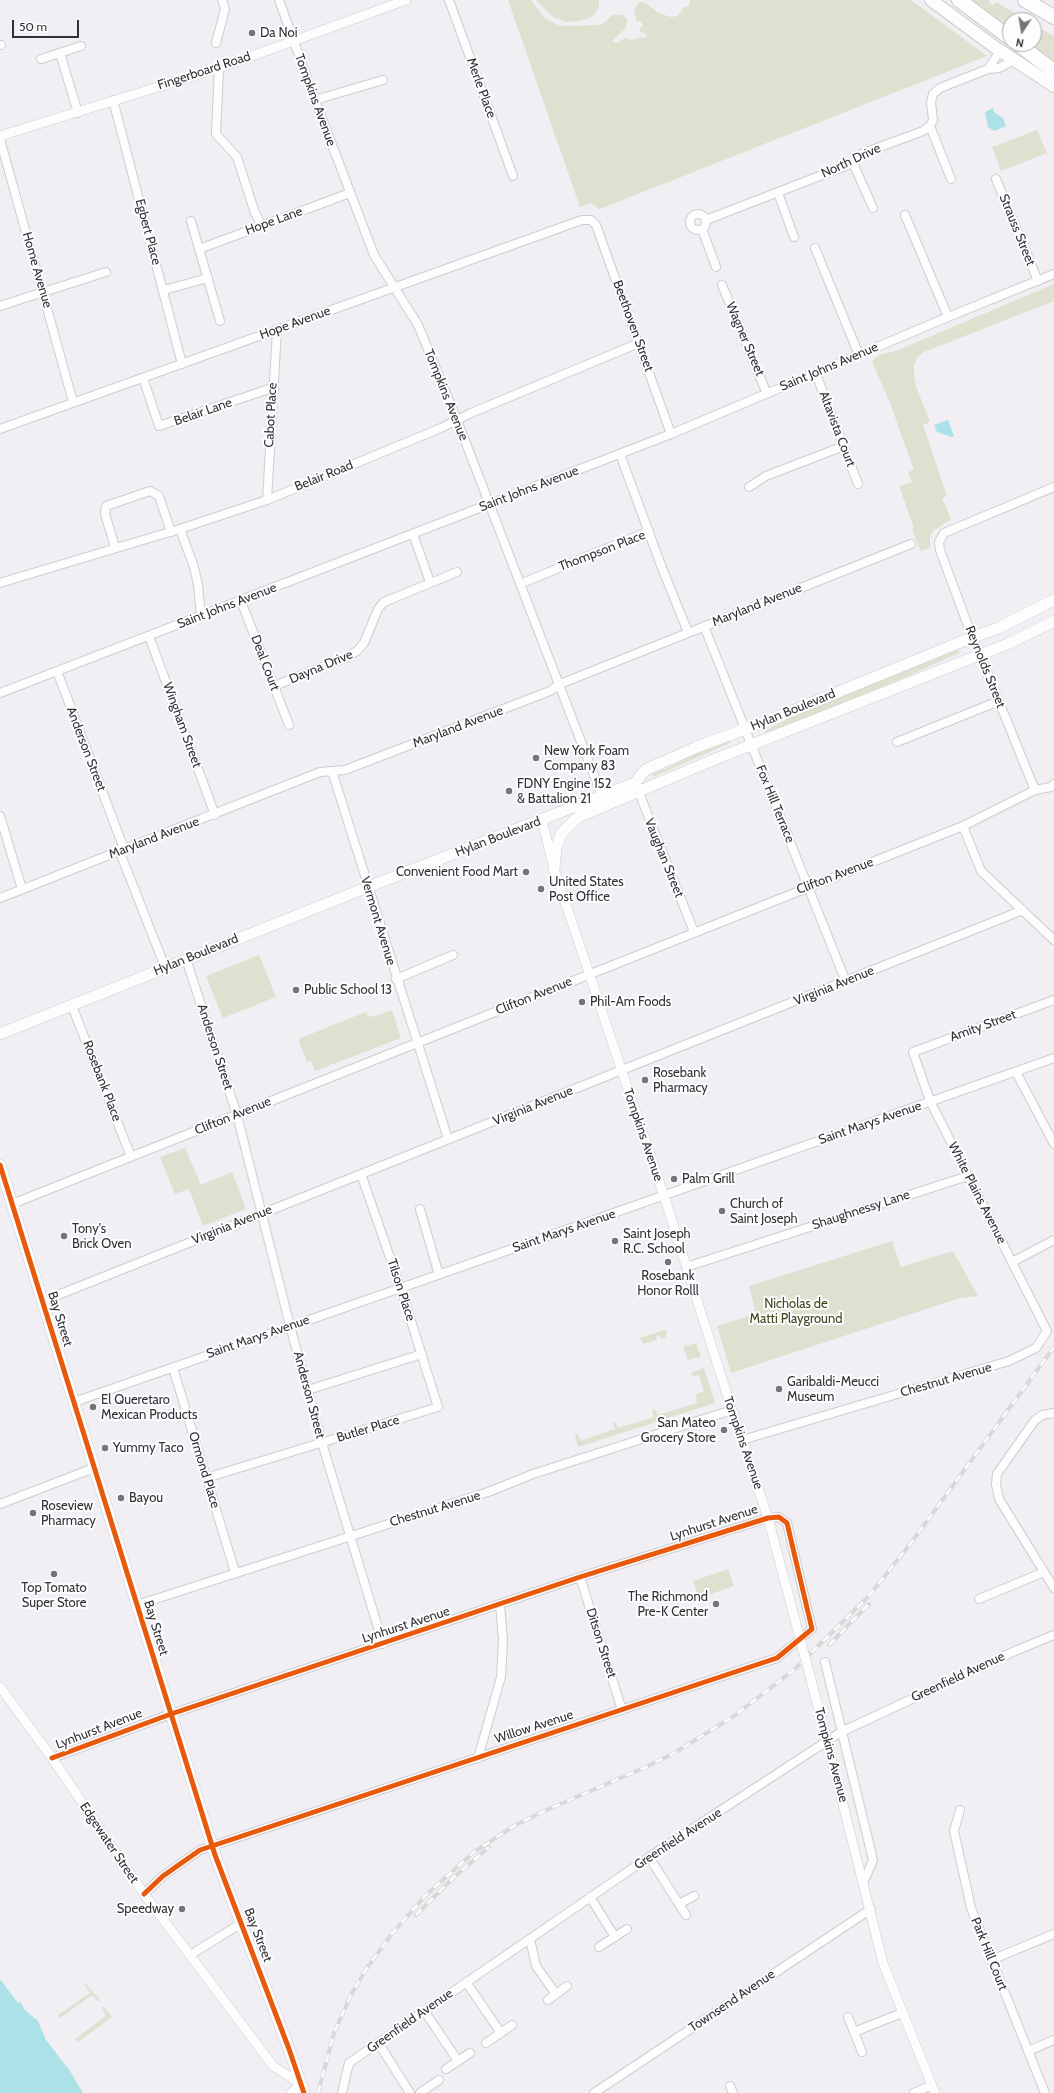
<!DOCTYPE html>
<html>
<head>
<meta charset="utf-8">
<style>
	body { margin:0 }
	#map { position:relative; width:1054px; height:2093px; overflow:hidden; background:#f1eff4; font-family:Cabin,sans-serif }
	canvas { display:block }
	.north { position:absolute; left:1002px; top:12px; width:40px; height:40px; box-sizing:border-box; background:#fdfcff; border:1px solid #acabae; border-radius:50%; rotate:192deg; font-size:11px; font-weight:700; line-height:16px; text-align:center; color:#333234 }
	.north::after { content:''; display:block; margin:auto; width:14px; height:18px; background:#767477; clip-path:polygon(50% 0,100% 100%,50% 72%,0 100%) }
	.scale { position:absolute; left:12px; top:20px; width:67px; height:18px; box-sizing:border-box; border:2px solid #333234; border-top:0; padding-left:5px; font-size:12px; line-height:14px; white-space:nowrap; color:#333234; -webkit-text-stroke:3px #fdfcff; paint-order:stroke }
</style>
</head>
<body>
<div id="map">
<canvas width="1054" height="2093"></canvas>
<div class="north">N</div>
<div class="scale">50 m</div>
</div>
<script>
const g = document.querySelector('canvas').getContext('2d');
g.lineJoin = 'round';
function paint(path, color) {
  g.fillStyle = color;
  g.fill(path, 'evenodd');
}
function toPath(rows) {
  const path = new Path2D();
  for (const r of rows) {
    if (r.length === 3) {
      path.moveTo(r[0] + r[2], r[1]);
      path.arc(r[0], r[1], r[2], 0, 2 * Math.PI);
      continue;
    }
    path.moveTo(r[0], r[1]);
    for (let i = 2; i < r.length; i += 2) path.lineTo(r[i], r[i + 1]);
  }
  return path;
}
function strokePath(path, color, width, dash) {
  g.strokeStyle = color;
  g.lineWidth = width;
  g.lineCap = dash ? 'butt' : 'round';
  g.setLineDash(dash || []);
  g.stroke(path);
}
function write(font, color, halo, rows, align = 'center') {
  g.font = font + ' Cabin,sans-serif';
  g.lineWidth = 4;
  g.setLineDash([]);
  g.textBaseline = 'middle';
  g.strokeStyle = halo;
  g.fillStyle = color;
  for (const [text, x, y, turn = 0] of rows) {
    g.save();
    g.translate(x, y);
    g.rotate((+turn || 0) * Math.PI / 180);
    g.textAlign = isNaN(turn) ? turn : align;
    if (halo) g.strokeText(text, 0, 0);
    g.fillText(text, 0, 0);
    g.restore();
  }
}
paint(toPath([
	[508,0,531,0,545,18,560,26,601,25,613,15,623,15,627,19,626,28,612,41,616,43,626,38,632,40,640,37,645,38,647,37,646,34,640,32,639,29,643,25,641,21,637,22,634,12,637,4,641,2,646,3,658,13,671,17,678,16,683,8,689,5,690,0,911,0,987,56,600,209,590,203,580,207],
	[536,0,599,0,599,7,594,15,589,18,578,21,565,22,553,17],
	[969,0,990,0,989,2,994,5,996,2,1022,17,1020,20,1010,20,1010,31],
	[1034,25,1054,36,1054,64,1027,44,1034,44],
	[1037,130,1047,153,1001,171,992,147],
	[1054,284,1054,301,924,352,917,358,914,365,914,376,917,389,930,422,923,425,947,496,942,498,951,519,933,531,930,537,930,548,921,551,912,529,914,528,899,486,912,482,908,472,914,470,890,403,872,362,874,359,879,355,896,351],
	[958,649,959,653,901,679,804,719,765,733,764,731,800,713],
	[730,740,730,743,653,777,652,774,674,765,704,749],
	[259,955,276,997,223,1018,206,976],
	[392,1010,401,1038,315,1071,311,1061,307,1062,298,1039,366,1012,368,1017,372,1015,373,1017],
	[185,1148,201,1185,232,1172,246,1209,203,1226,189,1189,175,1194,160,1157],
	[892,1241,901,1267,953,1251,978,1296,960,1298,731,1373,717,1326,756,1314,749,1286],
	[665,1330,667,1332,666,1337,661,1339,660,1335,656,1336,657,1340,644,1344,642,1342,640,1338],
	[696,1343,701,1357,688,1360,683,1347],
	[704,1368,715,1403,578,1447,575,1434,578,1434,580,1441,615,1429,613,1423,615,1422,618,1428,654,1417,652,1410,655,1409,658,1415,697,1403,696,1394,704,1391,699,1375,692,1376,691,1374,693,1372],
	[728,1569,734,1586,699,1598,693,1581],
	[85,1983,100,2000,99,2002,92,1995,60,2018,58,2015,90,1993,85,1985],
	[102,2007,104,2007,112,2017,78,2042,75,2039,106,2016]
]), '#dfe0cf');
paint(toPath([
	[993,108,994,112,1003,118,1006,126,994,131,988,127,985,112],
	[948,420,954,436,952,437,937,432,934,425],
	[0,1967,24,2002,33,1999,99,2093,0,2093]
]), '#ace2e7');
paint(toPath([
	[0,1965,25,1999,35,1998,101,2093,83,2093,70,2071,46,2040,38,2021,24,2009,21,2002,18,2003,0,1979]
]), '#f1eff4');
const minor = toPath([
	[279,0,315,100,374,255,418,325,457,420,602,796],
	[449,0,513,176],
	[216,43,225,9,222,0],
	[0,45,1,45],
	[60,53,78,113],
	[41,59,81,46],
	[219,68,216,134,237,157,255,213,262,226],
	[988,69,1000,51],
	[113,100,182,364],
	[315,100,383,80],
	[930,126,951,179],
	[0,139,73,402],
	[853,163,873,208],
	[996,179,1038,281],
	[778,193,794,237],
	[698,222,8],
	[905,215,948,317],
	[706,220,853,163,861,154,923,131,930,126,933,120,931,102,933,94,940,88,988,69,999,68,1014,60],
	[191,221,220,321],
	[702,229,716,267],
	[815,248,859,355],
	[199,249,350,193],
	[722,285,767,394],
	[164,290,208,278],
	[0,306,106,272],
	[816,374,858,484],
	[143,378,159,426,272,388],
	[0,429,582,220,591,220,596,225,671,434],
	[620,454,662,568,688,632],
	[749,487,766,476,844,446],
	[267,500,277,330],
	[180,529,194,567,198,585,201,616],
	[413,534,430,582],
	[115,547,105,514,106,506,150,491,159,496,171,532],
	[0,583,180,529,267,500,441,428,471,413,639,343],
	[520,584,649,531],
	[241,601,289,725],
	[704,626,846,982],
	[149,636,215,815],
	[57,671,124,849],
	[274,686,345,658,357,651,364,643,378,609,384,602,457,572],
	[0,693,671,434,948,317,1054,274],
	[897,742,999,701],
	[332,771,448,1139],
	[638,790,694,932],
	[1035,790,967,623,940,550,939,542,944,533,1054,487],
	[0,816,22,889],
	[963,826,981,871,1054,940],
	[119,850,165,967],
	[0,898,320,772,345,770,550,691,560,684,911,544],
	[186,959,237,1115,290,1326,322,1443,383,1644],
	[396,979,453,955],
	[72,1006,131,1157],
	[1016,1072,1054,1144],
	[12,1204,963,826,1035,790,1051,787,1054,784],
	[420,1209,439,1275],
	[1012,1262,1054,1240],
	[686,1267,968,1176],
	[43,1301,1023,910],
	[173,1368,235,1572],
	[308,1390,422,1354],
	[74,1402,415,1283,1054,1058],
	[1054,1413,1042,1415,1035,1420,997,1474,996,1484,999,1499,1054,1588],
	[742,1440,1009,1361,1036,1348,1047,1331,930,1101,913,1052,1054,1000],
	[206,1478,438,1407,401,1289,361,1174],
	[0,1504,94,1468],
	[580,1577,622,1710],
	[979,1599,1044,1572],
	[137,1605,491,1491,533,1474,732,1410],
	[825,1662,873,1860,864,1881],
	[52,1758,171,1714,580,1577,768,1518,779,1517,787,1523,812,1629,777,1658,200,1850,163,1876,144,1894],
	[478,1758,501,1677,503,1640,500,1605],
	[960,1810,954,1831,971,1908,1045,2093],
	[649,1857,686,1915],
	[590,1897,615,1937],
	[679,1904,694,1896],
	[530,1939,536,1966,556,1994],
	[599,1947,627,1929],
	[190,1955,242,1923],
	[991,1960,1054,1934],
	[466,1982,501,2033],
	[548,2000,567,1986],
	[425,2012,458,2061],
	[848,2017,862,2052],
	[854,2032,902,2013],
	[486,2043,512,2025],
	[379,2044,410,2093],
	[1028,2051,1054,2040],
	[446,2069,470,2053],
	[730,2086,733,2093],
	[342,2093,349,2063,649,1857,841,1732,1015,1651,1054,1635],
	[420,2093,439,2080],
	[594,2093,871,1909],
	[914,2093,932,2085]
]);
const tertiary = toPath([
	[0,136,219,68,406,0],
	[542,820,554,869,664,1196,732,1410,768,1518,798,1631],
	[809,1672,824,1729],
	[0,1687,52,1758,144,1894,273,2066,301,2084,291,2093],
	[829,1749,883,1963,935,2093]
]);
const secondary = toPath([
	[554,869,556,847,562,833,578,817,713,760,1010,643,1054,621],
	[0,1034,368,887,635,783,645,770,697,747,782,715,973,637,996,629,1054,600],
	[0,1165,215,1855,289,2049,304,2093]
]);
const primary = toPath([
	[931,0,996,48,1054,86]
]);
const motorway = toPath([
	[959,0,1010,38],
	[1025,0,1054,17],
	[1018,44,1054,71]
]);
strokePath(minor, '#cdccd0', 10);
strokePath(tertiary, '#cdccd0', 10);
strokePath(secondary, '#cdccd0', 12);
strokePath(primary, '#cdccd0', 14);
strokePath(motorway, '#cdccd0', 16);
strokePath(minor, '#fdfdfd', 8);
strokePath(tertiary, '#fdfdfd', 9);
strokePath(secondary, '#fdfdfd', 11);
strokePath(primary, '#fdfdfd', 12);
strokePath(motorway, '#fdfdfd', 14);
const rail = toPath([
	[829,1645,869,1604],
	[416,1915,453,1878,489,1847],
	[318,2093,334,2033,351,1995,367,1968,391,1935,426,1895,474,1852,514,1826,542,1812,646,1767,676,1752,734,1716,795,1669,868,1597,911,1543,1054,1347]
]);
strokePath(rail, '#d8d8d9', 4);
strokePath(rail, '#fdfcff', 2.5, [8]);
const tertiaryBridge = toPath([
	[798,1631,809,1672],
	[824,1729,829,1749]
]);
strokePath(tertiaryBridge, '#cdccd0', 10, []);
strokePath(tertiaryBridge, '#fdfdfd', 9);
strokePath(toPath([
	[0,1165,215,1855,289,2049,304,2093],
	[52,1758,171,1714,580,1577,768,1518,779,1517,787,1523,812,1629,777,1658,200,1850,163,1876,144,1894]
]), '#e8590c', 5);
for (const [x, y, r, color] of [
	[252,33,4,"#767477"],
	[536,758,4,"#767477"],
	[509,791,4,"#767477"],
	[526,872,4,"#767477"],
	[541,889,4,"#767477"],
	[296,990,4,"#767477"],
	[582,1002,4,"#767477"],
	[645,1080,4,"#767477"],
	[674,1179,4,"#767477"],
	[722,1211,4,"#767477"],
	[64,1236,4,"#767477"],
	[615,1241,4,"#767477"],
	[668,1262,4,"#767477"],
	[779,1389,4,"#767477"],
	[93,1407,4,"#767477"],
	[724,1430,4,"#767477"],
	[105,1448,4,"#767477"],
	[121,1498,4,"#767477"],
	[33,1513,4,"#767477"],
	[54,1574,4,"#767477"],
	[716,1604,4,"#767477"],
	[182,1909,4,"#767477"]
]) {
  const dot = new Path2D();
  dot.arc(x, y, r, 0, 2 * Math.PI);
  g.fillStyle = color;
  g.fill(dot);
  strokePath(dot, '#fdfcff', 1.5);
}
write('13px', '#333234', '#fdfcff', [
	["Da Noi",260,33],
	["New York Foam",544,751],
	["Company 83",544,766],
	["FDNY Engine 152",517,784],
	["& Battalion 21",517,799],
	["Convenient Food Mart",518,872,"right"],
	["United States",549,882],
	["Post Office",549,897],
	["Public School 13",304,990],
	["Phil-Am Foods",590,1002],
	["Rosebank",653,1073],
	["Pharmacy",653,1088],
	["Palm Grill",682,1179],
	["Church of",730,1204],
	["Saint Joseph",730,1219],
	["Tony's",72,1229],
	["Brick Oven",72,1244],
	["Saint Joseph",623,1234],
	["R.C. School",623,1249],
	["Rosebank",668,1276,"center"],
	["Honor Rolll",668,1291,"center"],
	["Garibaldi-Meucci",787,1382],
	["Museum",787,1397],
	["El Queretaro",101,1400],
	["Mexican Products",101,1415],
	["San Mateo",716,1423,"right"],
	["Grocery Store",716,1438,"right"],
	["Yummy Taco",113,1448],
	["Bayou",129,1498],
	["Roseview",41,1506],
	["Pharmacy",41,1521],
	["Top Tomato",54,1588,"center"],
	["Super Store",54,1603,"center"],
	["The Richmond",708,1597,"right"],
	["Pre-K Center",708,1612,"right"],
	["Speedway",174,1909,"right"]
], 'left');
write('13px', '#333234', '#fdfcff', [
	["Fingerboard Road",204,71,-18],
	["Merle Place",481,88,70],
	["Tompkins Avenue",315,100,70],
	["North Drive",851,161,-25],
	["Hope Lane",274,221,-20],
	["Strauss Street",1017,230,68],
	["Egbert Place",148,232,75],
	["Home Avenue",37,270,74],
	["Hope Avenue",295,323,-20],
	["Beethoven Street",633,326,70],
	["Wagner Street",745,339,67],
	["Saint Johns Avenue",829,367,-23],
	["Tompkins Avenue",446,395,68],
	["Belair Lane",203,412,-19],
	["Cabot Place",271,415,-87],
	["Altavista Court",837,429,69],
	["Belair Road",324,476,-22],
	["Saint Johns Avenue",529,489,-21],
	["Thompson Place",602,551,-21],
	["Maryland Avenue",757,605,-22],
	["Saint Johns Avenue",227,606,-21],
	["Deal Court",265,663,69],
	["Dayna Drive",321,667,-23],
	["Reynolds Street",985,667,68],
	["Hylan Boulevard",793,710,-22],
	["Wingham Street",182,725,70],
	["Maryland Avenue",458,727,-21],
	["Anderson Street",86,749,69],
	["Fox Hill Terrace",775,804,68],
	["Hylan Boulevard",498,837,-21],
	["Maryland Avenue",154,838,-21],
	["Vaughan Street",664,858,68],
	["Clifton Avenue",835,876,-21],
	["Vermont Avenue",378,921,73],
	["Hylan Boulevard",196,955,-22],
	["Virginia Avenue",834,986,-22],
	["Clifton Avenue",534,996,-22],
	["Amity Street",983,1026,-20],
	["Anderson Street",215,1047,72],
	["Rosebank Place",102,1081,69],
	["Virginia Avenue",533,1106,-22],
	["Clifton Avenue",233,1116,-22],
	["Saint Marys Avenue",870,1123,-19],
	["Tompkins Avenue",643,1135,71],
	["White Plains Avenue",977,1193,63],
	["Shaughnessy Lane",861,1210,-18],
	["Virginia Avenue",232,1225,-22],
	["Saint Marys Avenue",564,1231,-19],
	["Tilson Place",401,1290,72],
	["Bay Street",60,1319,73],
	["Saint Marys Avenue",258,1337,-19],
	["Chestnut Avenue",946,1380,-16],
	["Anderson Street",309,1395,75],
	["Butler Place",368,1429,-17],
	["Tompkins Avenue",743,1443,71],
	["Ormond Place",204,1470,73],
	["Chestnut Avenue",435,1509,-17],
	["Lynhurst Avenue",714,1523,-18],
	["Lynhurst Avenue",406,1625,-18],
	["Bay Street",156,1628,73],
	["Ditson Street",601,1643,72],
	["Greenfield Avenue",958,1677,-25],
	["Willow Avenue",534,1727,-18],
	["Lynhurst Avenue",99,1729,-21],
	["Tompkins Avenue",831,1755,75],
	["Greenfield Avenue",678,1839,-33],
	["Edgewater Street",109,1843,56],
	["Bay Street",258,1935,69],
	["Park Hill Court",989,1954,68],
	["Townsend Avenue",732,2001,-34],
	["Greenfield Avenue",410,2021,-35]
]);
write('13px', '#424418', '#fdfcff', [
	["Nicholas de",796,1304],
	["Matti Playground",796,1319]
]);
</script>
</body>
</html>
